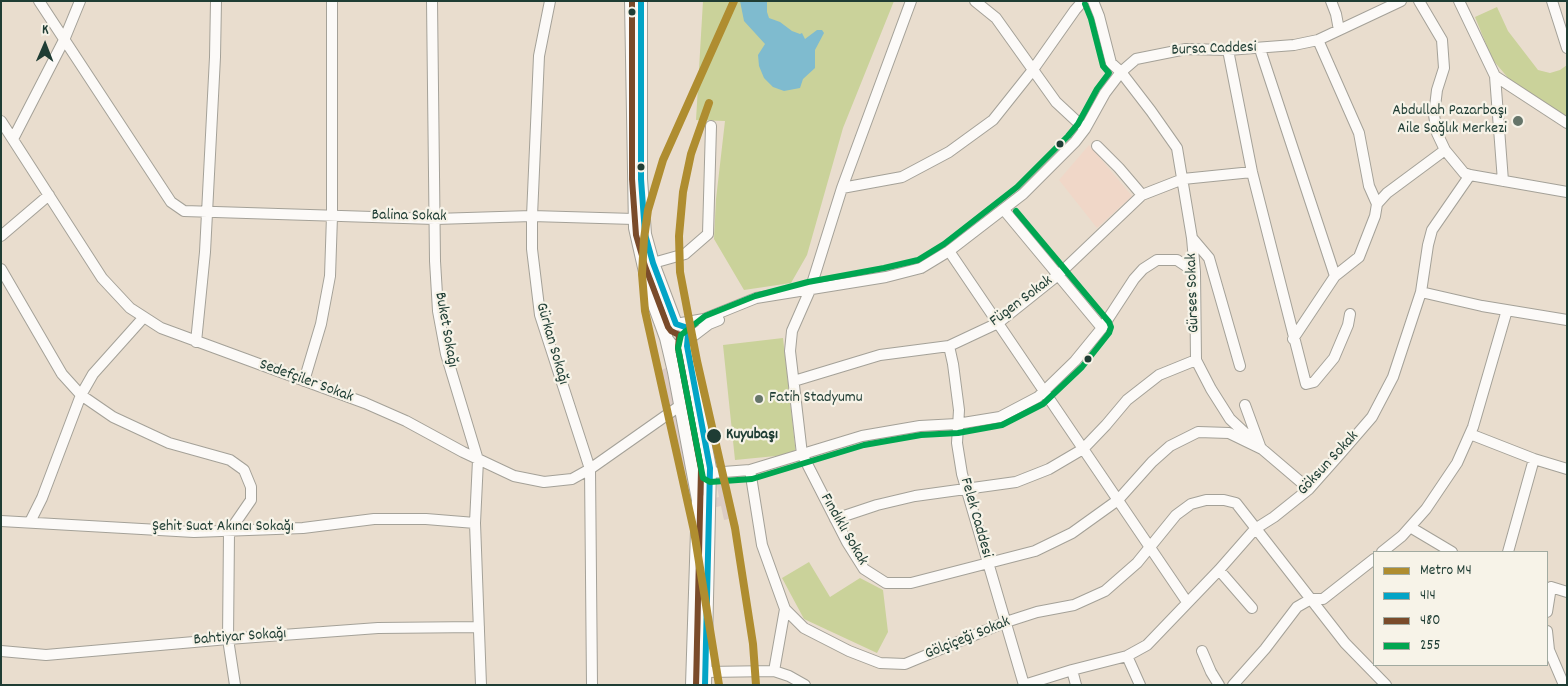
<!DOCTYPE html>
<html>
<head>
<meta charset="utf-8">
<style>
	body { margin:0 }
	#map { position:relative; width:1568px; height:686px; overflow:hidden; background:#e9ddce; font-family:Dekko,sans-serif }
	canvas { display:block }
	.frame { position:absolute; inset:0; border:2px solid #1f3d34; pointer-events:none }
	.legend { position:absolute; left:1373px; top:551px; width:175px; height:115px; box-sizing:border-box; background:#f7f3e8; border:1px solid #a1aaa0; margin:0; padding:6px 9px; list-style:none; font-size:15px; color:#1f3d34 }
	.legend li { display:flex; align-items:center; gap:10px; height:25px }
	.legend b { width:25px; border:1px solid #a1aaa0 }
	.north { position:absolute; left:20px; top:20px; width:50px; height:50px; -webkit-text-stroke:4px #f7f3e8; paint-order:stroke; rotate:1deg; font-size:14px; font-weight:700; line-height:20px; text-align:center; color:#1f3d34 }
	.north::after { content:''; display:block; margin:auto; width:18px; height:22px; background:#1f3d34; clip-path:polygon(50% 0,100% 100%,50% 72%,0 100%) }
</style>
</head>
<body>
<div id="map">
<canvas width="1568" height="686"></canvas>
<div class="frame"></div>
<ul class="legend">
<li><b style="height:6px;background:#af8d30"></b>Metro M4</li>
<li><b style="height:6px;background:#02a4c6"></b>414</li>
<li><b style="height:6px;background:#7a4b2a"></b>480</li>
<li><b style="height:6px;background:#00a651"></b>255</li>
</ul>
<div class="north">K</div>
</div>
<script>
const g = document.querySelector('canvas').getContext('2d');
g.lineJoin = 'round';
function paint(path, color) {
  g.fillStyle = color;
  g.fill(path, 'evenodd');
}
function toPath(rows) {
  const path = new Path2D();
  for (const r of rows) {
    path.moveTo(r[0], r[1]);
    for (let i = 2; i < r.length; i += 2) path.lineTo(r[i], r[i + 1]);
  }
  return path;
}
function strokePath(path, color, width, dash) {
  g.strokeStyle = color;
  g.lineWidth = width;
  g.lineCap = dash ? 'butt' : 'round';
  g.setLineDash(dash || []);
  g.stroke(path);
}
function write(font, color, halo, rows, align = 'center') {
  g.font = font + ' Dekko,sans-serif';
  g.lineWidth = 4.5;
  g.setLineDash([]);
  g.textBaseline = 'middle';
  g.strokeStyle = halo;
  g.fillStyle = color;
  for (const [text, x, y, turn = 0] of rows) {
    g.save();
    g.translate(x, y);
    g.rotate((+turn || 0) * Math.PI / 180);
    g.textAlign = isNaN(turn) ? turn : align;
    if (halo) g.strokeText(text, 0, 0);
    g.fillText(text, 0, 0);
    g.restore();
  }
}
paint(toPath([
	[1089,145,1132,196,1097,228,1059,180]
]), '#f0d7c8');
paint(toPath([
	[695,362,729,519,724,520,721,506,697,511,695,526,661,370,666,368,669,383,678,381,677,376,682,376,683,380,693,378],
	[695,387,694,416,686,417,678,424,671,392],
	[704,428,712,463,688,468,680,433],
	[714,471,719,497,695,502,698,479,707,477]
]), '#dcccc5');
paint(toPath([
	[703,1,894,1,843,128,807,255,791,283,744,290,714,239,716,199,725,121,696,120],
	[1497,7,1508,31,1538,70,1550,73,1560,70,1567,65,1567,118,1509,79,1492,59,1475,17],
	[783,338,796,454,735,460,723,345],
	[809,562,830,597,860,578,883,590,888,632,877,653,804,619,782,578]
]), '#cad29a');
paint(toPath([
	[740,1,767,1,767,12,769,18,780,22,792,31,800,34,802,33,805,39,817,30,822,30,824,33,815,50,815,68,803,79,800,88,784,91,773,87,764,78,759,66,758,55,765,44,744,21]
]), '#7fbbcf');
const minor = toPath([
	[39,1,171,202,184,211,435,219,532,216,634,219],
	[432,1,435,261,438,311,446,354,478,460,475,523,481,685],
	[550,1,539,56,532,216,532,249,540,315,590,469,592,685],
	[911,1,842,188,810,290,792,331,790,351,802,454,847,542,864,569,886,583,911,583,1035,551,1072,533,1118,500,1152,462,1170,446,1198,432,1229,433,1262,449],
	[975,1,996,18,1056,102,1085,129],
	[1093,1,1099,16,1111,63,1121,72,1151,111,1177,148,1192,238,1195,272,1196,360,1211,389,1230,419,1262,449,1309,489],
	[1331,1,1336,14,1339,30],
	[1419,1,1442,40,1444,68,1437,90,1434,115,1437,133,1445,150,1464,173,1470,175,1567,192],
	[1459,1,1495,76,1567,123],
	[1552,1,1567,48],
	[1318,40,1359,133,1369,186,1377,204],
	[1260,49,1335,276],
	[1228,50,1252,172,1306,384,1314,382,1334,358,1348,325,1350,314],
	[1495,76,1503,181],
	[1,121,102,278,130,308,161,328,365,403,406,421,463,452,514,476,544,482,572,479,590,469,681,405],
	[13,139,64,40,80,1],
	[1097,146,1119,168,1142,195],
	[842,188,902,177,949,152,993,120,1032,71,1075,10,1083,1],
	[1004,210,1102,328],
	[1,236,49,195],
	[1192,238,1209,258,1240,366],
	[949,251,1187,602],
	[653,263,685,254,708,234,711,126],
	[1,269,62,374,81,395,113,417,169,443,230,460,244,470,251,487,251,500,229,532,228,639,235,685],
	[1421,292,1482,306,1567,320],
	[676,324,704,319,756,298,886,277,921,268,949,251,1023,194,1075,142,1085,129,1105,93,1121,72,1136,59,1186,49,1228,50,1294,45,1318,40,1401,1],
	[1293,339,1335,276,1359,257,1375,216,1377,204,1387,193,1445,150],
	[688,340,709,324,719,320],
	[196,342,205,252,215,57,216,1],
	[949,346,953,364,959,410,957,443,962,474,1024,685],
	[304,381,321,324,330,276,332,216,332,1],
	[794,381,880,355,949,346,998,323,1058,275,1142,195,1183,179,1252,172],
	[1245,405,1260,446],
	[1470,434,1534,459,1567,469],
	[750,470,762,545,785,609,804,628,849,651,880,663,905,664,1006,622,1037,612,1074,605,1105,591,1137,563,1176,515,1191,504,1206,500,1224,500,1236,503,1345,643,1386,685],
	[710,473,750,470,862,436,920,426,957,424,1000,417,1038,397,1075,361,1102,328,1134,279,1143,269,1157,260,1177,260,1195,272],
	[835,519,877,505,915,496,1016,482,1049,469,1083,449,1106,425,1127,400,1159,375,1196,360],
	[1,521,194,532,303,528,374,519,426,519,475,523],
	[30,522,42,498,81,395,93,374,144,317],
	[1410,527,1452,552],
	[1382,552,1402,536,1426,509,1457,463,1473,427,1507,310],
	[1508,552,1534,459],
	[1219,570,1252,608],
	[1547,612,1551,587,1567,592],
	[1547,631,1549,650,1564,685],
	[1,651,46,655,228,639,378,628,479,627],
	[1202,651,1211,672,1219,685],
	[1127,656,1140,685],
	[1072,670,1076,685],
	[774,671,785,609],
	[706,672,774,671,789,676,805,685],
	[1024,685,1072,670,1127,656,1147,645,1219,570,1255,529,1274,517,1309,489,1340,454,1372,417,1393,377,1421,292,1428,245,1432,230,1470,175],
	[1233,685,1265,649,1297,607,1311,599,1323,599,1374,559]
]);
const major = toPath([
	[631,1,635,228,650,294,666,338,674,372,698,500,692,685],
	[641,1,641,179,645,234,653,263,676,324],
	[688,340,682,346,672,346,666,338,666,331,670,326,679,324,685,327,688,334,687,346,710,468,705,685]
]);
strokePath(minor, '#a4a198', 12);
strokePath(major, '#a4a198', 14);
strokePath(minor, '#fcfaf8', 10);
strokePath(major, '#fcfaf8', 12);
strokePath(toPath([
	[641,1,641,179,645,234,653,263,676,324,685,327,688,334,687,346,710,468,705,685]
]), '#02a4c6', 6);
strokePath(toPath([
	[632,1,632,179,636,235,645,266,668,327,671,331,679,335,678,348,701,469,696,685]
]), '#7a4b2a', 6);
strokePath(toPath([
	[1016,211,1109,322,1111,327,1109,333,1082,367,1043,404,1002,425,958,433,921,435,864,445,752,479,710,482,703,478,678,348,681,335,705,316,755,296,808,282,884,268,918,260,944,244,1017,187,1068,136,1078,124,1097,89,1109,73,1103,66,1091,19,1085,4]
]), '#00a651', 6);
strokePath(toPath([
	[709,103,691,154,683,192,679,236,680,272,697,361,735,528,753,644,756,685],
	[719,685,694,531,645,311,642,274,644,239,648,210,663,160,734,1]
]), '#af8d30', 8);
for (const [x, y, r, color] of [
	[632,12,4.5,"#1f3d34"],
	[1518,121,6,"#66756a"],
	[1060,144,4.5,"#1f3d34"],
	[641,167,4.5,"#1f3d34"],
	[1088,359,4.5,"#1f3d34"],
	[759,399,5,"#66756a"],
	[714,436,8,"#1f3d34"]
]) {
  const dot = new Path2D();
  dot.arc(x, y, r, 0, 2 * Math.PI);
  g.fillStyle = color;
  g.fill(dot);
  strokePath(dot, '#f7f3e8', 2);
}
write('16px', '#1f3d34', '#f7f3e8', [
	["Bursa Caddesi",1214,50,-2],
	["Balina Sokak",409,217,1],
	["Gürses Sokak",1194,293,-92],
	["Fügen Sokak",1022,302,-37],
	["Buket Sokağı",445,330,80],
	["Gürkan Sokağı",551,344,74],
	["Sedefçiler Sokak",306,382,20],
	["Göksun Sokak",1329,464,-47],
	["Felek Caddesi",975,518,74],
	["Şehit Suat Akıncı Sokağı",223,528],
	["Fındıklı Sokak",843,530,60],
	["Bahtiyar Sokağı",240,638,-4],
	["Gölçiçeği Sokak",968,639,-22]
]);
write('16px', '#1f3d34', '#f7f3e8', [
	["Abdullah Pazarbaşı",1507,112],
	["Aile Sağlık Merkezi",1507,130],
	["Fatih Stadyumu",769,399,"left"]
], 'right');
write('bold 16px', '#1f3d34', '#f7f3e8', [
	["Kuyubaşı",726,436]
], 'left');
</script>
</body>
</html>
